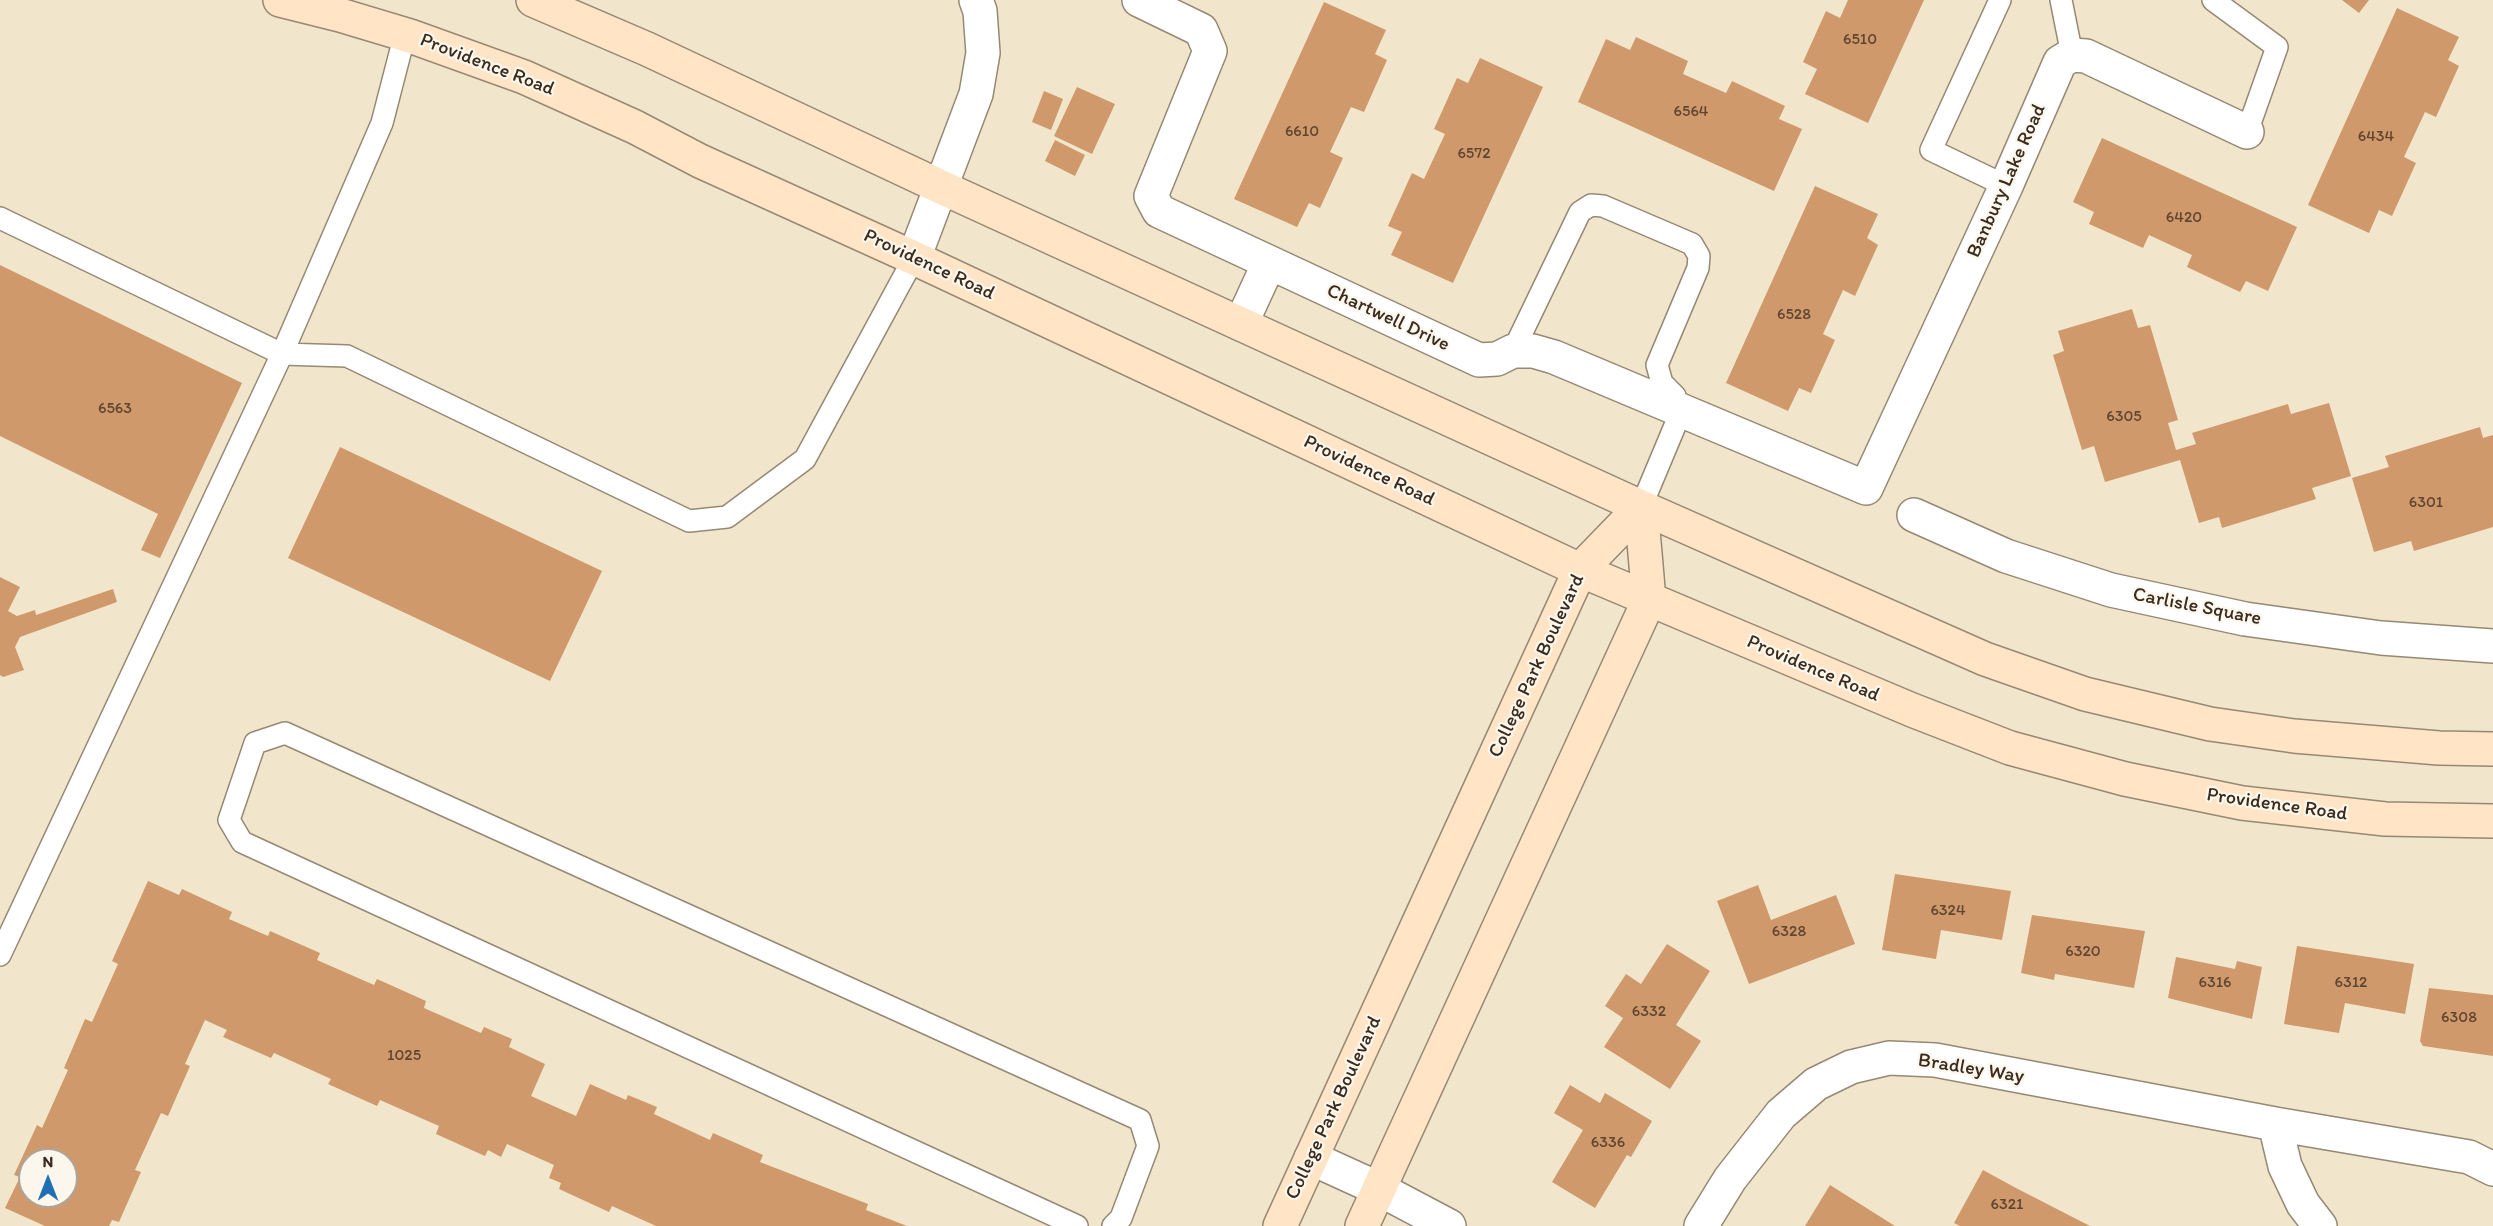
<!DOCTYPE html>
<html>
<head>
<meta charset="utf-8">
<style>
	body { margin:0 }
	#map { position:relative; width:2493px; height:1226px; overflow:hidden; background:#f1e6cb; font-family:Itim,sans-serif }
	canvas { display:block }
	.north { position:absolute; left:18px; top:1148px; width:60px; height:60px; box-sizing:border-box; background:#fbf7ec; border:2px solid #aea59a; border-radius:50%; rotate:0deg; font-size:16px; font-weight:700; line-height:24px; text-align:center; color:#3b2a1e }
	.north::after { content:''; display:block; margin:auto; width:21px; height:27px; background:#1f6fb2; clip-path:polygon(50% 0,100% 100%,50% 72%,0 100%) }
</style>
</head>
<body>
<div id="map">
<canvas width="2493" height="1226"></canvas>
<div class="north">N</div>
</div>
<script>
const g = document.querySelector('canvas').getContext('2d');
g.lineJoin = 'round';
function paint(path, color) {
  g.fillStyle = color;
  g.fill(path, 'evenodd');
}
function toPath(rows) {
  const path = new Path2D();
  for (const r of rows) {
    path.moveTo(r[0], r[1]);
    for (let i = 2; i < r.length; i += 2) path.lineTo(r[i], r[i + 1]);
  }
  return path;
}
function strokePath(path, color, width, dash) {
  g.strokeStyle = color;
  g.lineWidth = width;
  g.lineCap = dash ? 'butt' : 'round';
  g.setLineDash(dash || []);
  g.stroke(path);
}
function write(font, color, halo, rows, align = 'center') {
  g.font = font + ' Itim,sans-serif';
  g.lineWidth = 4.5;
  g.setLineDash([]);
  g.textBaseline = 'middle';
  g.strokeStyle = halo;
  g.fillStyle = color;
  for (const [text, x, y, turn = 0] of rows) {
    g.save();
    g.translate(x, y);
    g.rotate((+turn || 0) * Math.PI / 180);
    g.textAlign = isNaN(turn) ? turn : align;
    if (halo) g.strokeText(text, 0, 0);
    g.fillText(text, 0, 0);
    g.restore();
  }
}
paint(toPath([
	[1848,0,1924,0,1868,123,1805,94,1817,69,1803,62,1826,11,1840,18],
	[2342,0,2369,0,2359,13],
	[1324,2,1386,30,1375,54,1387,60,1364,112,1351,107,1330,152,1343,158,1320,208,1309,203,1297,227,1234,199],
	[2397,8,2459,37,2448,60,2459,66,2436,117,2425,112,2404,157,2416,163,2392,216,2379,210,2369,233,2308,205],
	[1636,37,1688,61,1683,74,1726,93,1732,81,1785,106,1779,119,1802,129,1774,191,1578,102,1606,39,1630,50],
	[1480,58,1543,87,1453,283,1391,255,1402,232,1388,226,1412,173,1424,179,1445,134,1434,129,1457,78,1468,83],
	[1077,87,1115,104,1092,154,1054,136],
	[1044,91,1063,99,1051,130,1032,122],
	[2102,138,2297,227,2268,291,2246,281,2240,292,2187,267,2192,255,2149,235,2143,248,2089,224,2094,212,2073,202],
	[1055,140,1085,155,1075,176,1045,161],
	[1815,186,1878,214,1867,238,1878,245,1855,296,1843,290,1823,334,1835,340,1811,393,1799,388,1788,411,1726,383],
	[0,265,242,383,160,558,141,550,158,514,0,436],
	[2132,309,2138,328,2150,325,2178,420,2168,423,2176,450,2196,444,2192,433,2288,404,2291,414,2329,403,2351,476,2312,488,2316,499,2222,528,2219,517,2199,523,2180,460,2105,482,2094,446,2082,450,2053,355,2064,351,2058,331],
	[2480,427,2483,438,2493,435,2493,527,2414,551,2411,541,2374,552,2352,478,2389,467,2385,456],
	[340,447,602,571,550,681,288,558],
	[0,577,20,587,8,611,17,616,35,610,36,615,113,589,117,602,20,637,15,647,24,670,3,677,0,675],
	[1895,874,2011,891,2002,940,1941,930,1936,959,1882,950],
	[148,881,179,895,182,889,232,912,229,919,268,936,270,931,320,953,317,960,374,985,377,979,426,1001,424,1008,481,1033,484,1027,512,1039,509,1047,545,1064,531,1096,576,1116,590,1084,626,1100,628,1095,657,1107,654,1114,710,1140,713,1133,763,1155,760,1162,868,1204,866,1210,907,1226,656,1226,612,1206,609,1212,559,1189,561,1183,549,1178,554,1165,507,1144,501,1157,488,1150,485,1156,436,1134,439,1126,380,1100,377,1106,328,1084,331,1079,274,1053,271,1058,223,1037,227,1030,205,1020,185,1064,190,1066,168,1116,161,1113,135,1170,141,1172,119,1222,112,1220,109,1226,45,1226,5,1208,20,1177,14,1175,37,1125,42,1128,68,1070,64,1068,85,1019,92,1022,118,964,112,961],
	[30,1160,66,1160,66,1196,30,1196],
	[1758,885,1771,920,1836,895,1855,944,1749,984,1717,901],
	[2032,915,2145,931,2134,988,2055,974,2054,980,2021,973],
	[1667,944,1710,971,1676,1025,1701,1041,1670,1089,1604,1047,1623,1018,1605,1006,1626,974,1641,984],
	[2297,946,2414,964,2405,1014,2345,1003,2339,1033,2284,1024],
	[2176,957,2235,969,2237,961,2262,967,2252,1019,2168,998],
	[2429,988,2493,995,2493,1056,2423,1046,2420,1041],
	[1570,1085,1600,1103,1605,1093,1652,1121,1631,1157,1627,1155,1595,1208,1552,1182,1583,1130,1554,1113],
	[1983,1170,2016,1188,2090,1226,1960,1226,1954,1223],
	[1830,1185,1895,1226,1805,1226]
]), '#cf996b');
const lane = toPath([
	[2000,0,1931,150,2006,186],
	[2061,0,2072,55],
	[2213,0,2277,47,2247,132],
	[0,218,282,354,347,356,689,521,727,517,805,459,914,258],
	[1513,351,1580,212,1591,205,1603,206,1692,244,1699,256,1698,268,1657,365,1662,383,1675,396,1678,409,1677,421,1641,507],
	[0,955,282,354,382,123,405,34],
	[1077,1226,242,842,229,820,255,743,285,733,1140,1120,1148,1146,1121,1218,1113,1226]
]);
const street = toPath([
	[1139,0,1201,30,1210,51,1151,196,1159,211,1479,360,1497,359,1513,351,1533,351,1554,357,1866,488,2006,186,2060,62,2072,55,2086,56,2247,132],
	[914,258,976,94,983,53,980,11,976,0],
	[1241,324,1269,263],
	[1914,515,2006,556,2111,590,2245,619,2381,638,2493,646],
	[1311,1158,1379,1189,1449,1226],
	[1701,1226,1730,1179,1781,1114,1816,1084,1851,1067,1889,1058,1935,1060,2275,1124],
	[2320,1226,2303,1204,2285,1166,2275,1124,2469,1157,2493,1169]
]);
const secondary = toPath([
	[280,0,340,15,410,36,524,77,635,127,700,161,914,258,1580,570,1912,710,2010,748,2125,779,2242,803,2385,819,2493,821],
	[533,0,647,49,941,187,1641,507,1985,659,2085,694,2210,724,2294,736,2439,748,2493,749],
	[1280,1226,1580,570,1641,507],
	[1362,1226,1649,600,1641,507]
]);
strokePath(lane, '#968874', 24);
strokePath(street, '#968874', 36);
strokePath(secondary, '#968874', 36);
strokePath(lane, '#fff', 21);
strokePath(street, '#fff', 33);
strokePath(secondary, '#ffe4c6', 33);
write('16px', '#604631', null, [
	["6510",1860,40],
	["6564",1691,112],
	["6610",1302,132],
	["6434",2376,137],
	["6572",1474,154],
	["6420",2184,218],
	["6528",1794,315],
	["6563",115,409],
	["6305",2124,417],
	["6301",2426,503],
	["6324",1948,911],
	["6328",1789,932],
	["6320",2083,952],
	["6316",2215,983],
	["6312",2351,983],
	["6332",1649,1012],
	["6308",2459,1018],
	["1025",404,1056],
	["6336",1608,1143],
	["6321",2007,1205]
]);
write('20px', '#3b2a1e', '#fbf7ec', [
	["Providence Road",487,65,21],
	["Banbury Lake Road",2007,181,-66],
	["Providence Road",929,265,25],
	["Chartwell Drive",1388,318,25],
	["Providence Road",1369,471,25],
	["Carlisle Square",2197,607,11],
	["College Park Boulevard",1537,666,-65],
	["Providence Road",1813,669,23],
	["Providence Road",2277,805,8],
	["Bradley Way",1971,1069,9],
	["College Park Boulevard",1334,1108,-65]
]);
</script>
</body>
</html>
